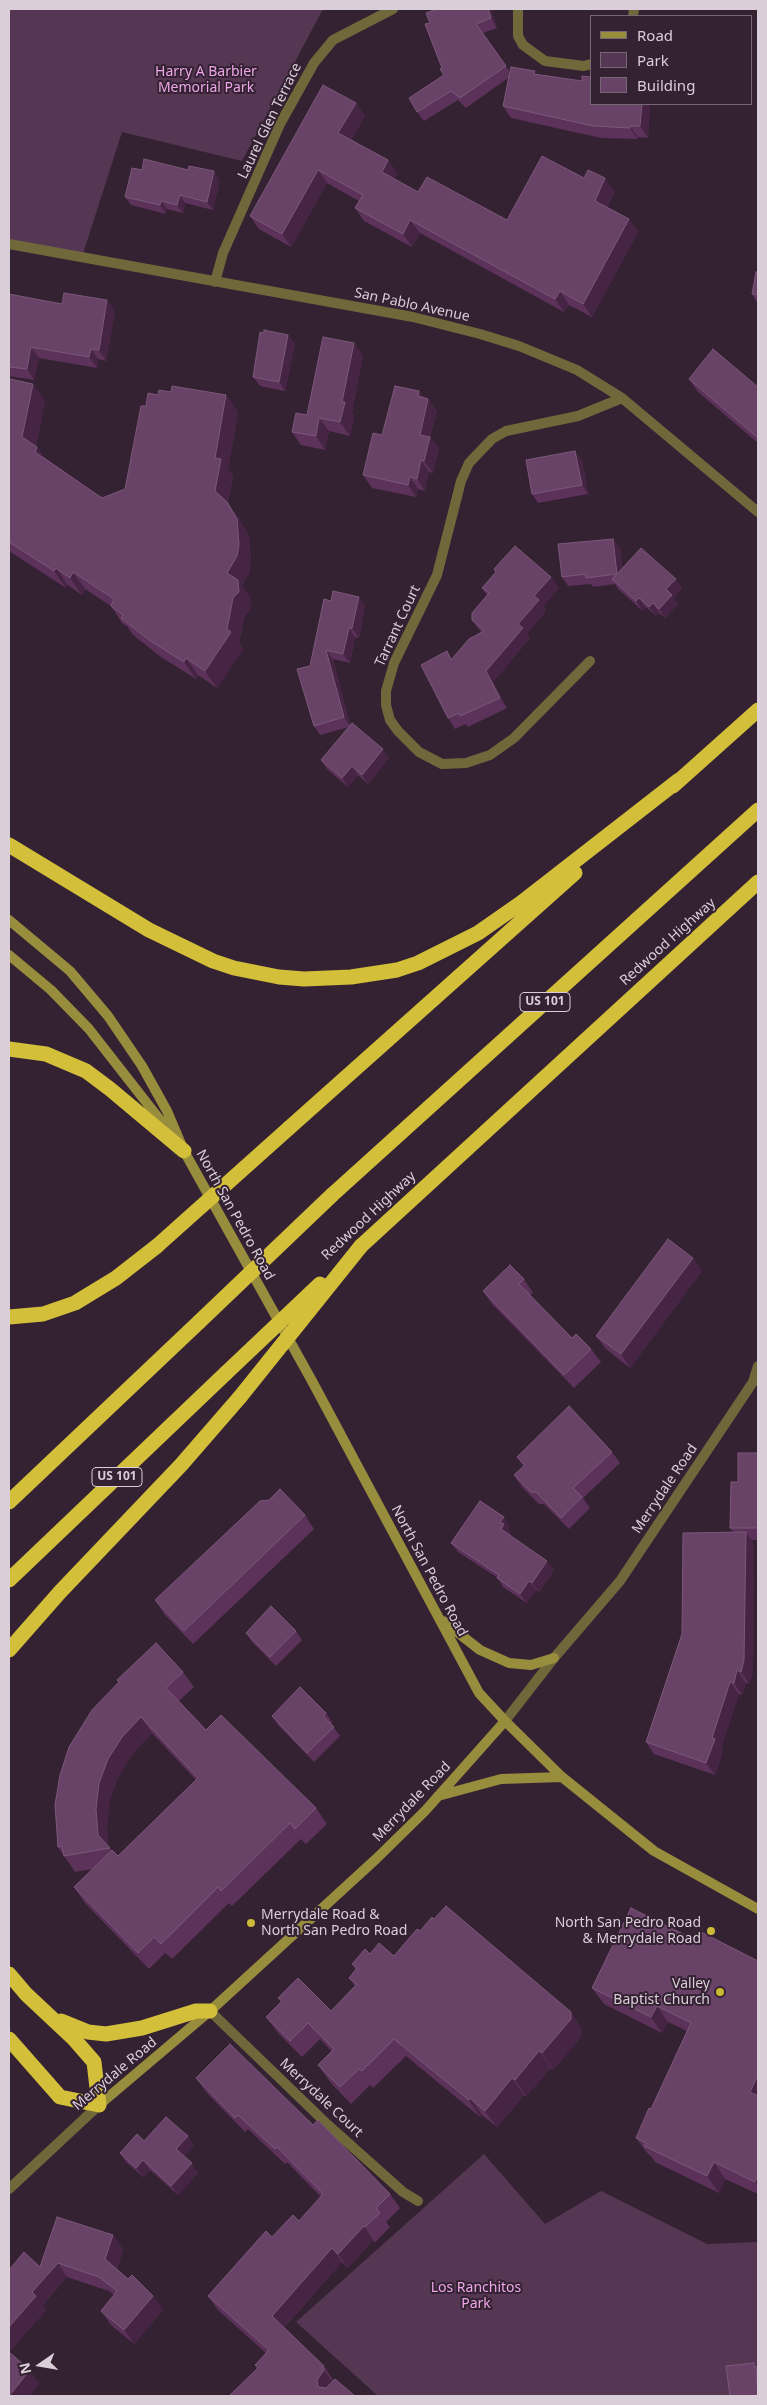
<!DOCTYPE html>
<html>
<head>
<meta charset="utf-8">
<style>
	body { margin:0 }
	#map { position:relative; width:767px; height:2405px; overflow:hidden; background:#342233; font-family:"Noto Sans",sans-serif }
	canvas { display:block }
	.frame { position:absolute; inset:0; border:10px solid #daced9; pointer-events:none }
	.legend { position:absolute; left:590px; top:15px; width:162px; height:90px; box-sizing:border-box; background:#342233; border:1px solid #766775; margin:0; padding:6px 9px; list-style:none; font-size:15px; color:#daced9 }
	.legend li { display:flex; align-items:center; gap:10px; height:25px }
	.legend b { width:25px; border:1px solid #766775 }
	.north { position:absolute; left:15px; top:2340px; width:50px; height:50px; -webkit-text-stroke:4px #342233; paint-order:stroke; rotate:257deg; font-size:14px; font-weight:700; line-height:20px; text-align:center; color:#daced9 }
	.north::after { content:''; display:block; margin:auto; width:18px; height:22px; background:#daced9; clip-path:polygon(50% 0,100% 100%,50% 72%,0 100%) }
</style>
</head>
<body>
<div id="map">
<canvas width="767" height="2405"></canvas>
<div class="frame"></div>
<ul class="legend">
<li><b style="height:6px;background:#988c3d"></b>Road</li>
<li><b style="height:14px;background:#553753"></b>Park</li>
<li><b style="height:14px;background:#694367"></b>Building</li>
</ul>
<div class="north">N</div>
</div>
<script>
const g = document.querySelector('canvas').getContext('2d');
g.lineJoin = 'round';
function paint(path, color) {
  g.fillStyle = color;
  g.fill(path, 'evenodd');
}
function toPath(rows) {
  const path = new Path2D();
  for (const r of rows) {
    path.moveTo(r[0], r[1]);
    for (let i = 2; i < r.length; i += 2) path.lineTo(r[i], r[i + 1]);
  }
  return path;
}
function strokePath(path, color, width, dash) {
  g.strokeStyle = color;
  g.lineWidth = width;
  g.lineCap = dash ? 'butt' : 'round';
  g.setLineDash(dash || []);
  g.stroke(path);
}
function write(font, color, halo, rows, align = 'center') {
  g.font = font + ' "Noto Sans",sans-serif';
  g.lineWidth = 4;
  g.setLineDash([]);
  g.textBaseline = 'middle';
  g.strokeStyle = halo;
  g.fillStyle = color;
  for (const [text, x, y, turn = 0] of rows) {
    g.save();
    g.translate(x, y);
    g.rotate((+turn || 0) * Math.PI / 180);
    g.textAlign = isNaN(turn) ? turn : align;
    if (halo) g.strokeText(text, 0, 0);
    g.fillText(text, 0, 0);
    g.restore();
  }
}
paint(toPath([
	[9,9,323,9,242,161,122,132,82,257,9,244],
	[484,2154,545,2224,601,2191,707,2244,758,2242,758,2396,378,2396,296,2322]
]), '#553753');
strokePath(toPath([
	[518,9,518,36,523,45,545,61,584,66,591,64],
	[633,16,634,9],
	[9,244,413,317,480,334,519,346,577,370,622,398,758,512],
	[215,282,223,253,280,124,314,63,333,40,393,9],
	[590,661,514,738,490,755,466,763,442,764,419,752,398,731,390,720,386,705,386,691,394,663,437,575,461,481,469,463,492,439,506,431,578,416,622,398],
	[505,1721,554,1658,620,1581,753,1382,758,1366],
	[210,2011,327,2124,403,2192,418,2201],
	[9,2189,99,2105]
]), '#70683a', 10);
strokePath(toPath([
	[9,920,70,971,108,1016,142,1066,167,1111,184,1151,312,1381,479,1693,505,1721,562,1777,654,1851,758,1909],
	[9,955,51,990,89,1029,171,1134],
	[443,1621,480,1650,509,1663,531,1665,554,1658],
	[438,1796,501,1779,562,1777],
	[99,2105,210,2011,376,1859,425,1811,505,1721]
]), '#988c3d', 10);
strokePath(toPath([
	[673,786,758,710],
	[9,845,149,930,213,961,234,968,279,977,304,979,351,977,397,970,418,963,478,933,521,903,679,780],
	[9,1049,46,1054,86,1071,110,1089,184,1151],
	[289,1128,575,873],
	[332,1195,758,810],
	[361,1246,758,882],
	[9,1317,43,1314,75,1303,116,1278,157,1246],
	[9,1502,199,1322],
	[9,1580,226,1373],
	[9,1650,60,1592,181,1465,240,1397],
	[9,1974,26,1994,74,2039,94,2062,99,2105,60,2097,9,2039],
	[61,2021,88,2032,106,2034,142,2028,196,2011,210,2011]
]), '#d3bf39', 15);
strokePath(toPath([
	[157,1246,289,1128],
	[199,1322,332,1195],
	[226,1373,320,1284],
	[240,1397,361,1246]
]), '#d3bf39', 15);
paint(toPath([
	[437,9,491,9,497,28,483,33,510,72,537,74,650,104,648,138,638,137,638,139,601,138,511,118,503,106,508,78,466,108,458,100,424,121,417,112,444,75,430,23],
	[356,103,365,116,351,140,388,160,397,173,394,179,418,192,507,220,584,178,605,178,615,192,607,207,629,219,638,232,592,317,569,305,564,312,420,233,412,247,364,221,355,208,359,201,327,183,291,247,259,229,250,216],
	[142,170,220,180,213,210,185,203,183,213,167,209,166,214,131,205,125,197],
	[758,272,758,304,752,294],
	[9,296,62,304,115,311,106,361,98,359,97,368,39,358,34,380,9,376],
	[264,333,288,335,295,344,285,391,260,386,253,377],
	[354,343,363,356,352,412,354,416,350,436,329,431,325,450,301,445,292,432,307,415],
	[689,379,758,387,758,443,698,392],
	[9,386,45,401,36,446,45,458,102,498,125,489,146,406,158,395,171,392,226,395,238,412,228,469,233,476,228,503,239,519,249,536,251,561,249,573,242,586,250,597,251,609,245,615,239,643,243,649,217,688,198,675,196,679,161,657,133,635,127,626,122,623,111,606,85,589,82,595,68,585,66,588,9,551],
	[419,391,424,398,428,399,437,411,430,437,439,449,433,473,429,472,425,491,418,489,416,497,372,488,363,475,382,435],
	[582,460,588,494,538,503,532,494],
	[620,548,622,568,676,579,682,588,674,598,678,604,665,618,659,613,656,616,646,607,643,611,618,589,615,584,593,587,591,584,568,586,562,577],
	[494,569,551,577,559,588,543,606,546,611,527,633,530,638,493,682,507,708,468,727,466,724,455,729,448,718,447,651,452,659,481,632,472,620,487,595,482,588,496,572],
	[365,606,359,638,355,637,350,663,333,659,350,725,389,758,368,784,358,775,348,787,327,769,321,760,349,727,320,735,314,726,310,666],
	[693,1258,702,1271,630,1368,606,1349,596,1336],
	[524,1279,533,1293,530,1295,572,1338,591,1349,601,1362,574,1388,492,1304,483,1291],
	[612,1452,620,1463,583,1498,590,1508,569,1529,544,1504,539,1504,522,1487,514,1475,523,1466,517,1457],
	[758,1453,758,1540,751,1540,754,1545,753,1673,749,1684,746,1683,742,1695,739,1694,721,1748,723,1751,715,1775,654,1754,646,1742,734,1533,730,1528,738,1482],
	[305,1515,314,1529,193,1644,164,1614,155,1600],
	[510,1526,508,1530,511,1533,509,1535,554,1570,539,1592,536,1590,527,1603,503,1587,498,1578,458,1552,451,1543],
	[296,1631,302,1640,276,1666,252,1642,246,1633],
	[183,1672,194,1687,179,1701,206,1730,316,1808,327,1824,306,1844,301,1839,232,1906,229,1903,172,1959,165,1953,149,1969,85,1903,74,1887,93,1869,75,1872,58,1847,60,1775],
	[152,1733,196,1780,118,1856,108,1846,107,1825,110,1799,119,1775,133,1753],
	[326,1713,332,1722,331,1724,340,1736,314,1762,278,1725,272,1716],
	[420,1931,582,2029,582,2036,553,2070,551,2068,526,2096,524,2095,497,2127,482,2115,480,2117,406,2056,373,2088,370,2085,351,2104,330,2082,318,2065,332,2052,320,2039,302,2057,278,2033,266,2017,281,2002,278,1998,331,2011,355,1986,349,1978,356,1970,352,1964,370,1954,394,1956],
	[697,1941,758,1961,758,2194,725,2179,719,2193,655,2162,651,2156,648,2154,636,2138,651,2109,687,2031,668,2022,662,2033,604,2004,592,1988],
	[196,2078,313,2125,390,2194,400,2208,386,2222,390,2227,375,2242,373,2240,348,2268,342,2262,284,2328,324,2366,333,2380,332,2381,257,2368,266,2353,218,2310,208,2296,272,2237,299,2221,321,2197,287,2162,285,2164,248,2129,245,2132,206,2092],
	[144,2141,194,2145,184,2156,198,2173,178,2195,150,2170,143,2177,126,2162,120,2153],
	[123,2249,117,2269,128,2279,153,2296,163,2310,134,2344,111,2325,101,2311,114,2295,109,2291,67,2277,43,2305,46,2310,9,2352,40,2267]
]), '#5c325a');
paint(toPath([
	[488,9,491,9,497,28,491,18],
	[356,103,365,116,348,146,338,133],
	[642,104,650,104,648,138,640,126],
	[630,126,638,137,638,139,630,128],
	[388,160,397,173,391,186,382,172],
	[318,170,327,183,291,247,282,234],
	[214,171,220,180,213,210,207,202],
	[605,178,615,192,604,214,595,201],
	[180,195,185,203,183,213,177,205],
	[161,201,167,209,166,214,160,205],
	[629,219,638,232,592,317,583,304],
	[410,220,420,233,412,247,403,234],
	[560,291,569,305,564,312,555,299],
	[107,300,115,311,106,361,99,350],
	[288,335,295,344,285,391,279,382],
	[354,343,363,356,352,412,354,416,350,436,340,422,342,402],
	[31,347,39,358,34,380,27,369],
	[91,349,98,359,97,368,89,357],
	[33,384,45,401,34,454,22,437],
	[419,391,427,403,428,399,437,411,430,437,439,449,433,473,424,461,420,435,418,396],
	[226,395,238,412,228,469,233,476,228,503,239,519,249,536,251,561,249,573,242,586,250,597,251,609,245,615,239,643,243,649,217,688,205,671,227,629,227,573,215,491,215,458],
	[319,418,329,431,325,450,316,436],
	[37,447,49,464,35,452],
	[575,451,582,460,588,494,582,485],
	[421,460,429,472,425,491,417,479],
	[410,477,418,489,416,497,408,485],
	[613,539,620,548,624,583,617,574],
	[56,568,68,585,66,588,54,571],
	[73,572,85,589,82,595,70,578],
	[551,577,559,588,543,606,546,611,527,633,530,638,493,682,507,708,500,698,486,671,518,624,534,596],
	[676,579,682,588,674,598,678,604,665,618,659,609,666,589],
	[359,597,365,606,359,638,352,628],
	[639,598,646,607,643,611,636,601],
	[653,603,659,613,656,616,649,607],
	[349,628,355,637,350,663,343,654],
	[326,650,333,659,350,726,344,717],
	[186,658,198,675,196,679,184,662],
	[383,749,389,758,368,784,362,775],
	[352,766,358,775,348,787,342,778],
	[693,1258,702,1271,630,1368,621,1354],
	[504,1517,510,1526,508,1530,511,1533,507,1538,501,1529,500,1522],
	[746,1532,754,1545,753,1673,749,1684,741,1672],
	[547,1561,554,1570,539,1592,532,1583],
	[529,1581,536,1590,527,1603,520,1594],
	[737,1670,746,1683,742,1695,734,1683],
	[730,1682,739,1694,721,1748,723,1751,715,1775,706,1763,712,1738],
	[141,1717,152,1733,133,1753,119,1775,110,1799,107,1825,108,1848,98,1835,96,1809,99,1783,108,1759,122,1737],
	[657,2006,668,2022,662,2033,651,2017],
	[571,2012,582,2029,582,2036,553,2070,542,2053],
	[539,2051,551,2068,526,2096,515,2080],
	[758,2075,758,2104,750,2092],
	[512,2078,524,2095,497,2127,485,2111],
	[470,2098,482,2115,480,2117,469,2100],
	[188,2136,194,2145,183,2158,176,2149],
	[143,2160,150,2170,143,2177,136,2168],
	[714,2162,725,2179,719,2193,707,2176],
	[192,2163,198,2173,178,2195,171,2186],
	[758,2175,758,2186,755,2182],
	[364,2226,373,2240,348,2268,338,2254],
	[113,2235,123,2249,115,2273,105,2259],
	[332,2248,342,2262,282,2330,272,2316],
	[58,2263,67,2277,43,2305,46,2310,9,2352,9,2327,32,2292],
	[153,2296,163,2310,134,2344,124,2330],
	[754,2363,758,2369,758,2396,758,2395],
	[30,2370,40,2384,30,2396,9,2396],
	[324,2370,334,2384,326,2394,318,2387,317,2380]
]), '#462444');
const building = toPath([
	[437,9,488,9,491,18,476,24,506,66,460,98,451,91,417,112,409,98,444,75,440,69,442,68,425,24,430,23,426,13,437,9],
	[511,67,535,71,534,74,582,81,582,76,591,77,591,104,642,104,640,126,630,126,630,128,593,126,503,106,511,67],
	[323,85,356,103,338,133,388,160,382,172,418,192,427,177,507,220,542,156,584,178,588,170,605,178,595,201,629,219,583,304,560,291,555,299,410,220,403,234,355,208,363,195,318,170,282,234,250,216,323,85],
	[144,159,188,170,189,166,214,171,207,202,180,195,177,205,161,201,160,205,125,197,132,168,142,170,144,159],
	[756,272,758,272,758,295,752,294,756,272],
	[64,293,107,300,99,350,91,349,89,357,31,347,27,369,9,367,9,294,62,304,64,293],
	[264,330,288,335,279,382,253,377,260,332,264,333,264,330],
	[323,337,354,343,342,402,345,402,340,422,319,418,316,436,292,432,296,413,307,415,323,337],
	[713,349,758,387,758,438,689,379,713,349],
	[10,379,33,384,22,437,37,447,35,452,102,498,125,489,141,406,146,406,148,393,158,395,159,390,171,392,172,386,226,395,215,458,221,459,215,491,227,502,237,519,239,544,237,556,227,573,238,580,239,592,233,598,227,629,231,632,205,671,186,658,184,662,149,640,121,618,123,615,111,606,114,599,73,572,70,578,56,568,54,571,9,542,9,386,10,379],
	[395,386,419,391,418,396,428,399,420,435,430,437,424,461,421,460,417,479,410,477,408,485,363,475,373,433,382,435,395,386],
	[575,451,582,485,532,494,526,460,575,451],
	[613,539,617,574,641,548,676,579,666,589,672,595,659,609,653,603,649,607,639,598,636,601,612,579,617,574,586,578,586,574,562,577,558,544,613,539],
	[515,546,551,577,534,596,539,600,518,624,523,628,486,671,500,698,460,716,459,713,448,718,421,665,447,651,451,660,469,639,484,631,472,620,472,613,489,593,482,588,496,572,494,569,515,546],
	[333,591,359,597,352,628,349,628,343,654,326,650,344,717,314,726,297,669,310,666,324,599,331,601,333,591],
	[352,723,383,749,362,775,352,766,342,778,321,760,352,723],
	[668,1239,693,1258,621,1354,596,1336,668,1239],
	[510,1265,524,1279,519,1284,572,1338,576,1334,591,1349,564,1375,483,1291,510,1265],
	[569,1406,612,1452,573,1488,582,1497,561,1518,536,1492,531,1492,514,1475,525,1465,517,1457,569,1406],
	[738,1453,758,1453,758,1528,730,1528,731,1482,738,1482,738,1453],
	[280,1489,305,1515,184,1631,155,1600,260,1501,269,1500,280,1489],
	[480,1501,504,1517,500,1522,504,1524,501,1529,547,1561,532,1583,529,1581,520,1594,497,1578,499,1575,451,1543,480,1501],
	[746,1532,744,1660,741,1672,737,1670,734,1683,730,1682,712,1738,715,1739,706,1763,646,1742,682,1634,683,1533,746,1532],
	[271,1606,296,1631,270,1657,246,1633,271,1606],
	[156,1643,183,1672,166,1688,206,1730,221,1715,316,1808,295,1829,290,1823,221,1891,218,1887,161,1944,154,1937,138,1953,74,1887,112,1850,118,1856,198,1778,141,1717,122,1737,108,1759,99,1783,96,1809,98,1835,110,1848,64,1856,62,1846,58,1847,55,1805,60,1775,69,1747,92,1710,119,1682,117,1680,156,1643],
	[300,1687,326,1713,323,1716,334,1727,307,1753,272,1716,300,1687],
	[446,1906,571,2012,571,2019,542,2053,539,2051,515,2080,512,2078,485,2111,470,2098,469,2100,394,2039,362,2071,359,2069,340,2087,318,2065,334,2049,308,2023,290,2041,266,2017,282,2001,278,1998,298,1978,331,2011,357,1984,349,1978,357,1968,352,1964,365,1949,370,1954,379,1943,394,1956,417,1929,420,1931,432,1917,434,1919,446,1906],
	[631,1908,697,1941,701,1932,758,1961,758,2075,750,2092,758,2096,758,2175,755,2182,714,2162,707,2176,644,2146,646,2143,636,2138,649,2108,651,2109,691,2023,657,2006,651,2017,592,1988,631,1908],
	[230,2044,313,2125,318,2120,390,2194,376,2208,380,2213,365,2227,364,2226,338,2254,332,2248,272,2316,324,2366,322,2367,324,2370,317,2380,318,2387,326,2388,335,2379,355,2396,229,2396,258,2368,255,2365,269,2350,208,2296,266,2231,272,2237,293,2215,299,2221,323,2194,277,2147,275,2149,238,2115,235,2118,196,2078,230,2044],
	[166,2117,188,2136,176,2149,192,2163,171,2186,143,2160,136,2168,120,2153,137,2134,144,2141,166,2117],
	[57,2217,113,2235,105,2259,128,2279,132,2275,153,2296,124,2330,101,2311,117,2291,99,2277,58,2263,32,2292,36,2296,9,2327,9,2270,24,2252,40,2267,57,2217],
	[9,2352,30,2370,9,2396,9,2352],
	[754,2363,754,2367,756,2366,758,2395,750,2396,730,2396,726,2366,754,2363]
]);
paint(building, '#694367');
strokePath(building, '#7b5879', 1);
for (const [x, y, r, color] of [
	[251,1923,5,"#cdb938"],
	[711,1931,5,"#cdb938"],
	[720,1992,5,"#cdb938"]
]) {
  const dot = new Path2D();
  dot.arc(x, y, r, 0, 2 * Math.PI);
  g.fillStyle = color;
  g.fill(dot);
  strokePath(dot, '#342233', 2);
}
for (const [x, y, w] of [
	[545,1002,50],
	[117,1477,50]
]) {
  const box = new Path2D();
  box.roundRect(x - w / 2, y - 9.5, w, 19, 4);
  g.fillStyle = '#342233';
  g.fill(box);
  strokePath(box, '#daced9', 1);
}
write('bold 12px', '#daced9', null, [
	["US 101",545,1002],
	["US 101",117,1477]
]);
write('14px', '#eda6e8', '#342233', [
	["Harry A Barbier",206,72],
	["Memorial Park",206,88],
	["Los Ranchitos",476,2288],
	["Park",476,2304]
]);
write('14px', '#daced9', '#342233', [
	["Laurel Glen Terrace",270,121,-64],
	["San Pablo Avenue",412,305,12],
	["Tarrant Court",398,626,-65],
	["Redwood Highway",668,942,-42],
	["North San Pedro Road",235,1215,61],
	["Redwood Highway",369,1216,-43],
	["Merrydale Road",665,1489,-56],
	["North San Pedro Road",429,1571,62],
	["Merrydale Road",412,1802,-46],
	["Merrydale Road",115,2074,-40],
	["Merrydale Court",321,2098,43]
]);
write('14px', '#daced9', '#342233', [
	["Merrydale Road &",261,1915,"left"],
	["North San Pedro Road",261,1931,"left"],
	["North San Pedro Road",701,1923],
	["& Merrydale Road",701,1939],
	["Valley",710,1984],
	["Baptist Church",710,2000]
], 'right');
</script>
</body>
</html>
